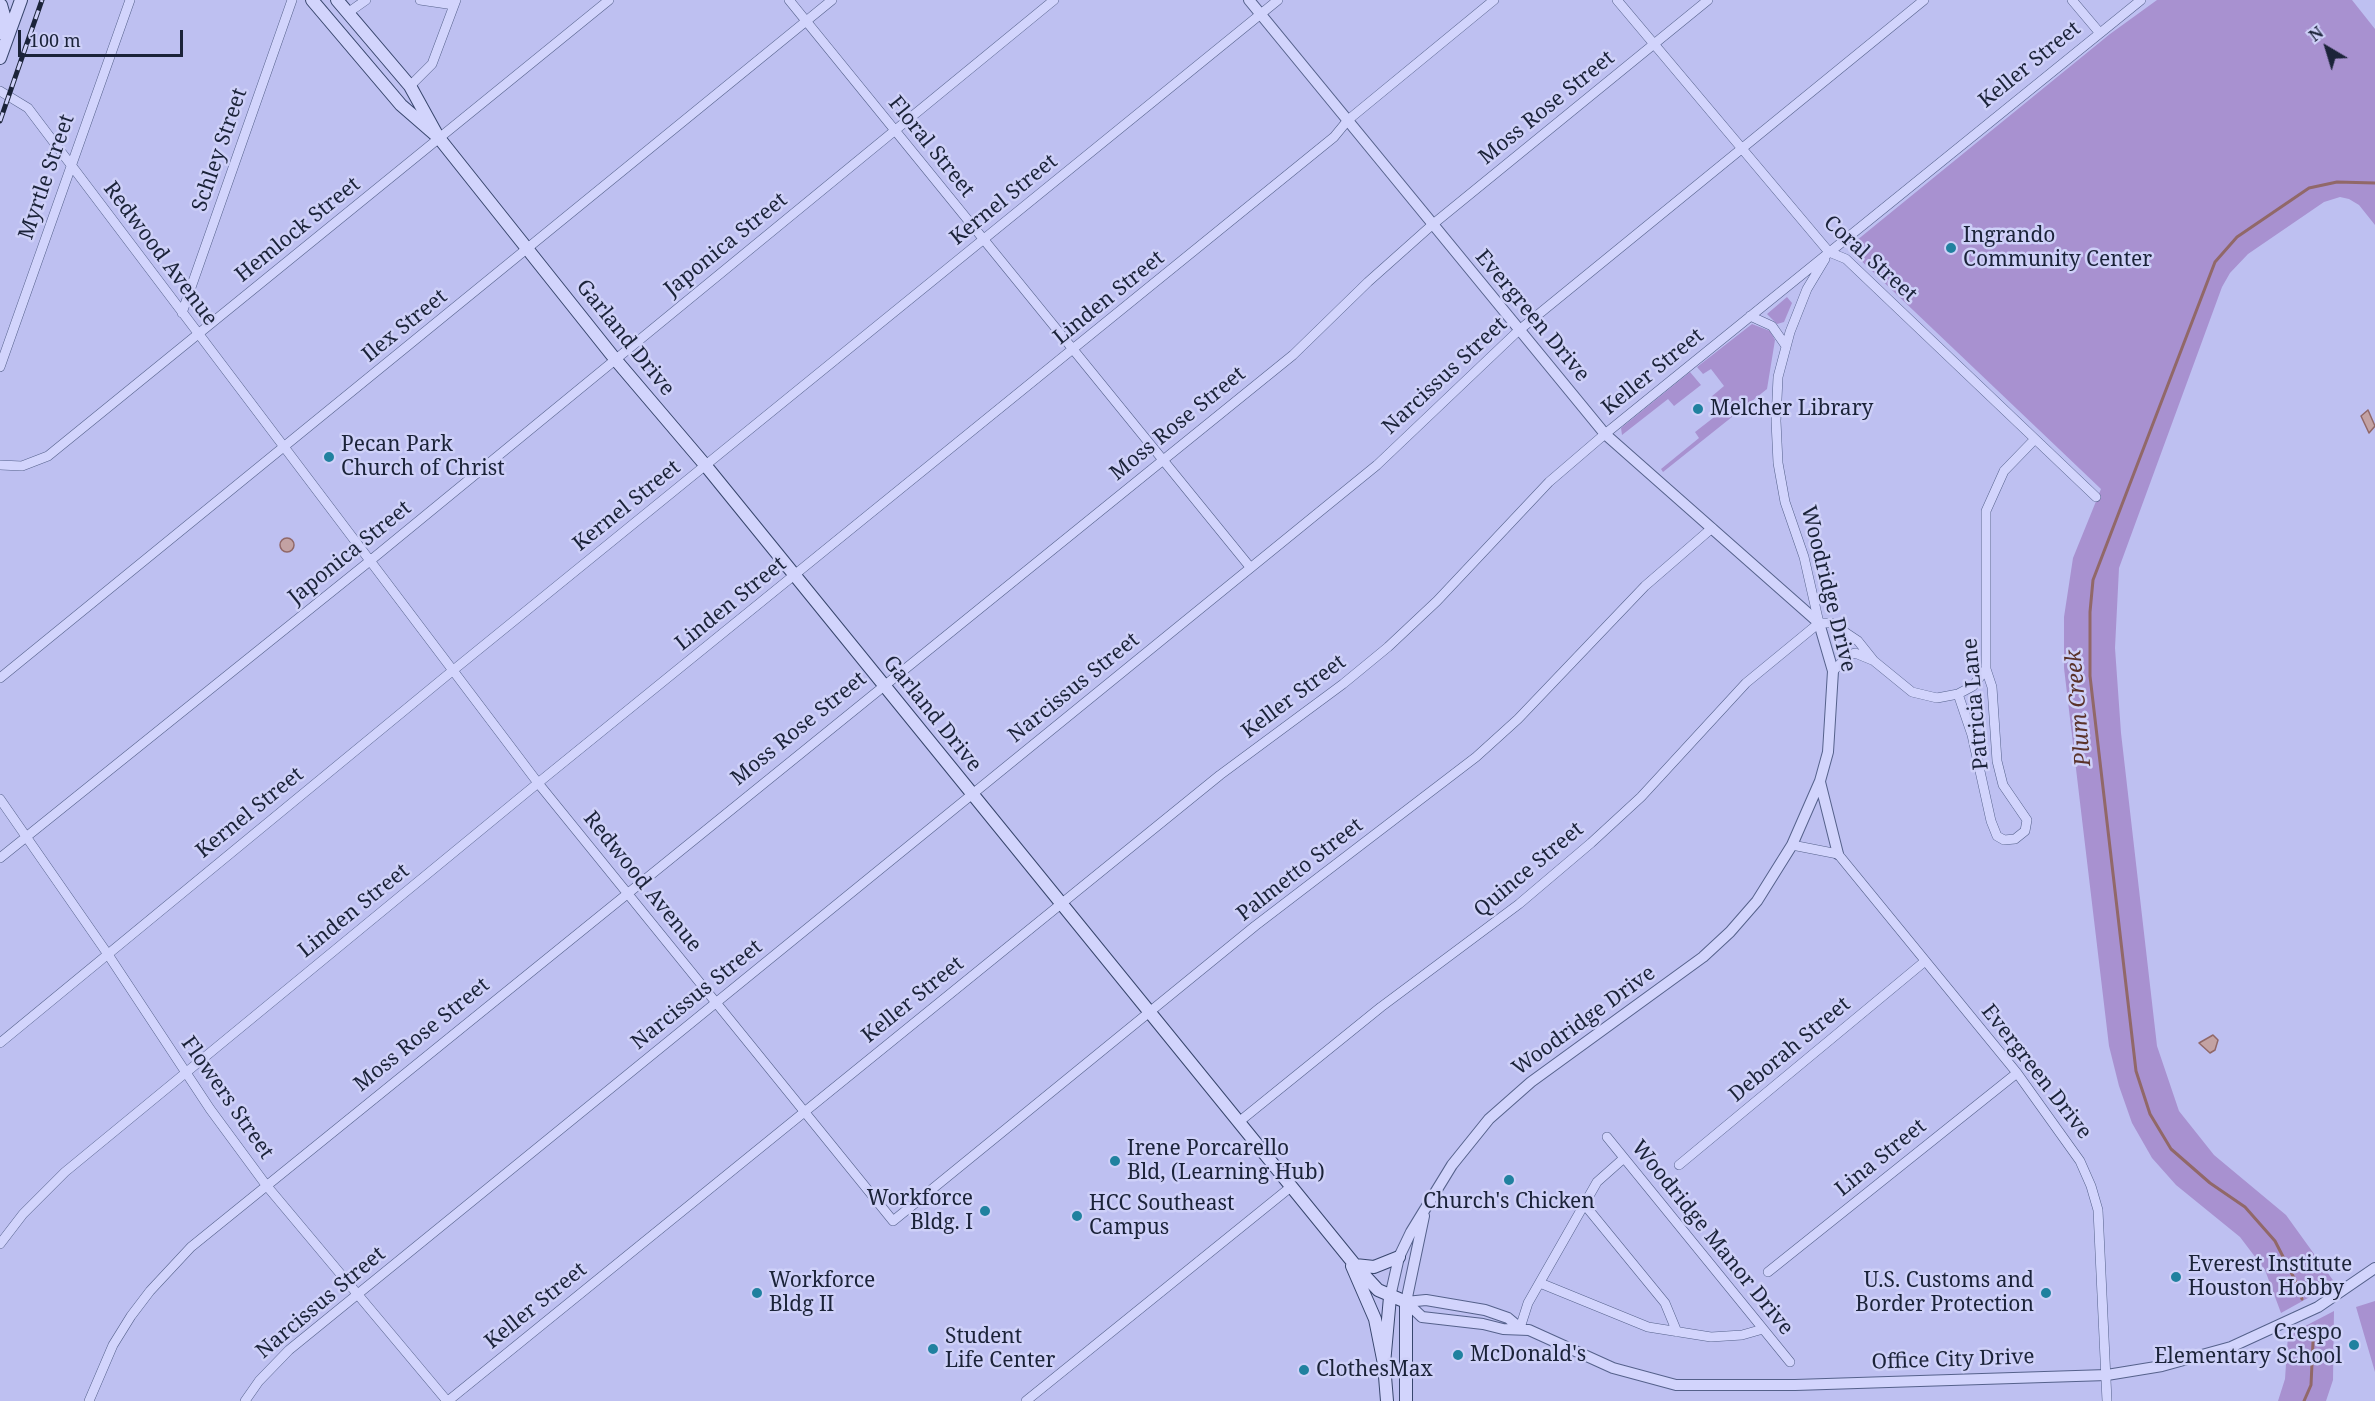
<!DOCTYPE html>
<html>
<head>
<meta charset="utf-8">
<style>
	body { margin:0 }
	#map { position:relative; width:2375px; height:1401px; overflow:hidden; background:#bec0f1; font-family:"Noto Serif",serif }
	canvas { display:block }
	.north { position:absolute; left:2297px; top:18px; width:60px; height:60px; -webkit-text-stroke:4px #ced0f8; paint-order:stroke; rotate:322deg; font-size:16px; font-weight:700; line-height:24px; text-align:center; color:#1b2339 }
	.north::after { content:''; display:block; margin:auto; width:21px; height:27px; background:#1b2339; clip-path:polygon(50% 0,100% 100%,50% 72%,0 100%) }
	.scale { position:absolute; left:18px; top:30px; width:165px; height:27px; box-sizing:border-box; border:3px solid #1b2339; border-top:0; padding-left:8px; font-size:18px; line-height:21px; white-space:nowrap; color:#1b2339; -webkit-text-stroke:4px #ced0f8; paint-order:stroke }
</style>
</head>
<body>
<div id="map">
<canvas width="2375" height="1401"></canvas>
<div class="north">N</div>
<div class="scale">100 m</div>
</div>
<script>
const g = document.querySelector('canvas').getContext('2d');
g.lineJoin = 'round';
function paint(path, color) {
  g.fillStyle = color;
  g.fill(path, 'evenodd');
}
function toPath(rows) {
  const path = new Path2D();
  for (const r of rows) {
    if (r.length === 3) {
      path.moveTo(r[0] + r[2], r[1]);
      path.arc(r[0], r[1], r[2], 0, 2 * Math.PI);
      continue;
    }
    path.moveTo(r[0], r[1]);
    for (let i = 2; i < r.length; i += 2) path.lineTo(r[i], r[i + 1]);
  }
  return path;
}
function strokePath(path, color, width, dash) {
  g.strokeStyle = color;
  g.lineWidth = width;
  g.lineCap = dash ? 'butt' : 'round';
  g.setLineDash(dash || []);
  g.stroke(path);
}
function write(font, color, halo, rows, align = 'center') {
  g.font = font + ' "Noto Serif",serif';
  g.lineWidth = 5;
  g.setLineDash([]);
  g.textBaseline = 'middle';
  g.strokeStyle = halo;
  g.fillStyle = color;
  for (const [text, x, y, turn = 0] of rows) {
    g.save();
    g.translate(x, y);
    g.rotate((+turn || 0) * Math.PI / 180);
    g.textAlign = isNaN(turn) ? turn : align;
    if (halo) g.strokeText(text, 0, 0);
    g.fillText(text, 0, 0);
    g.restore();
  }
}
paint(toPath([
	[2157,0,2352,0,2375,29,2375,225,2359,205,2349,199,2340,197,2324,202,2248,254,2230,273,2222,287,2119,568,2115,648,2121,733,2157,1046,2179,1111,2214,1155,2286,1215,2335,1283,2281,1313,2265,1270,2240,1237,2176,1185,2152,1158,2132,1123,2119,1086,2109,1046,2064,668,2064,617,2073,558,2101,489,1851,251,1851,245,2110,34],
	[1787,297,1792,303,1784,322,1777,324,1767,314],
	[1752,324,1770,331,1775,340,1767,389,1663,472,1661,469,1699,438,1695,432,1722,411,1711,397,1724,386,1711,369,1703,374,1697,367],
	[1690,372,1701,385,1674,406,1668,399,1622,435,1621,428],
	[2375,1301,2375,1372,2356,1307],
	[2334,1311,2333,1380,2326,1401,2278,1401,2285,1379,2288,1335]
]), '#a891d0');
const water = toPath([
	[2368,410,2375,426,2369,433,2361,416,2368,410],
	[287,545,7],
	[2213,1035,2218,1040,2215,1050,2210,1053,2199,1043,2213,1035]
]);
paint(water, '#c3a2a3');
strokePath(water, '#916868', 1.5);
strokePath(toPath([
	[2302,1299,2296,1282,2275,1241,2245,1207,2210,1183,2171,1149,2150,1114,2136,1071,2090,676,2090,612,2093,580,2215,262,2237,237,2309,188,2337,182,2375,183],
	[2304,1401,2311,1385,2313,1342,2310,1330]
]), '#916868', 3);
const minor = toPath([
	[420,0,454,5],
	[789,0,1250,567],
	[1617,0,1829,252,1846,259,2096,497],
	[2072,0,2099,32],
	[349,12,366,0],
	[410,86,432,64,456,0],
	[0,91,28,108,538,783,893,1221,1255,926,1476,757,1518,719,1645,586,1712,528],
	[182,313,292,0],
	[1750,316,1772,326,1786,346],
	[0,367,130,0],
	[0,465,22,466,48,456,609,0],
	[1819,623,1804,557,1785,502,1778,463,1776,421,1778,377,1790,332,1807,289,1825,259],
	[1819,623,1831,623,1858,641,1874,661,1912,692,1937,698,1958,694,1973,686,1986,669],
	[1833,671,1849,655,1855,653,1872,660],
	[0,678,832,0],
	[1958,694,1972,735,1991,821,1997,836,2004,840,2015,839,2025,831,2027,820,2003,785,1997,761,1992,687,1986,669,1986,511,2004,471,2035,439],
	[0,799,107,953,210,1109,266,1185,447,1401],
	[1792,845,1838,854,2017,1073,2080,1161,2091,1186,2098,1210,2107,1401],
	[0,858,371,560,1054,0],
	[0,1043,451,672,1278,0],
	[1240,1121,1381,1007,1519,904,1591,843,1641,797,1746,683,1819,623],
	[1607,1137,1790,1362],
	[1679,1165,1924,962],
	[1584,1204,1665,1303,1677,1332],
	[0,1244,23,1214,65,1172,538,783,1334,137,1348,120,1494,0],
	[1768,1272,2017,1073],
	[1540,1283,1648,1327,1711,1337,1742,1335,1763,1329],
	[1520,1328,1528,1303,1597,1182,1624,1158],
	[89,1401,113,1345,131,1316,150,1291,191,1247,1293,355,1368,282,1432,225,1708,0],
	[245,1401,259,1381,289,1350,1377,465,1518,331,1924,0],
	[448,1401,1220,775,1343,684,1388,647,1437,601,1549,482,1605,434,2141,0],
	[1026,1401,1292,1186]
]);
const tertiary = toPath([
	[1249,0,1605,434,1819,623,1833,671,1828,752,1820,781,1792,845,1757,901,1730,932,1703,957,1531,1082,1489,1119,1452,1165,1411,1232,1399,1257,1390,1297],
	[1820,782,1838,854],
	[1406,1302,1422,1317,1483,1324,1503,1329,1529,1330,1613,1368,1676,1385,1795,1385,2107,1375,2162,1366,2231,1347,2318,1307,2375,1268],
	[1406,1302,1426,1300,1485,1310,1508,1318,1520,1328],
	[1406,1302,1424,1216]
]);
const secondary = toPath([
	[312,0,401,105,439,138,615,359,706,466,1355,1265,1378,1290,1406,1302,1406,1401],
	[337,0,410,86,437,135],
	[0,33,5,19,1,5],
	[0,58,21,0],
	[1355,1265,1374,1267,1399,1257],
	[1352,1266,1375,1319,1384,1364],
	[1387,1401,1384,1364,1390,1297]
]);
strokePath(minor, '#55618b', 10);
strokePath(tertiary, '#55618b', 12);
strokePath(secondary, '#38466d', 14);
strokePath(minor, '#d2d4fc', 9);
strokePath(tertiary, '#d2d4fc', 10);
strokePath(secondary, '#d2d4fc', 12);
const rail = toPath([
	[0,121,42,0]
]);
strokePath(rail, '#1b2339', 5);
strokePath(rail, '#ced0f8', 3, [9]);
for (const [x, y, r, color] of [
	[1951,248,6,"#20819f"],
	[1698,409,6,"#20819f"],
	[329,457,6,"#20819f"],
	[1115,1161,6,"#20819f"],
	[1509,1180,6,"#20819f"],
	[985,1211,6,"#20819f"],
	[1077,1216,6,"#20819f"],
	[2176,1277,6,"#20819f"],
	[757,1293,6,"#20819f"],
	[2046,1293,6,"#20819f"],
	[2354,1345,6,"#20819f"],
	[933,1349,6,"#20819f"],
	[1458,1355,6,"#20819f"],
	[1304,1370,6,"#20819f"]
]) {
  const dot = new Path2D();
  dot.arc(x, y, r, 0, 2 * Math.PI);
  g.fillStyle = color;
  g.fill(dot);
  strokePath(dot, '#ced0f8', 2);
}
write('21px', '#1b2339', '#ced0f8', [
	["Keller Street",2030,65,-39],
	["Moss Rose Street",1547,108,-39],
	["Floral Street",931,147,51],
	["Schley Street",220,150,-71],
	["Myrtle Street",47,177,-71],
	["Kernel Street",1004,200,-39],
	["Hemlock Street",298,230,-39],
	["Japonica Street",726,245,-39],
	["Redwood Avenue",160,254,53],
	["Coral Street",1870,259,42],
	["Linden Street",1109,298,-39],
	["Evergreen Drive",1532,316,50],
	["Ilex Street",405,326,-39],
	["Garland Drive",625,338,51],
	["Keller Street",1653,372,-39],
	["Narcissus Street",1445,376,-43],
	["Moss Rose Street",1178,424,-39],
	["Kernel Street",627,506,-39],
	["Japonica Street",350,553,-39],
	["Woodridge Drive",1828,589,76],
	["Linden Street",731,604,-39],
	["Narcissus Street",1074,688,-39],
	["Keller Street",1294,697,-37],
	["Patricia Lane",1976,704,-95],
	["Garland Drive",932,714,51],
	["Moss Rose Street",799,729,-39],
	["Kernel Street",250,813,-39],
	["Palmetto Street",1300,870,-38],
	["Quince Street",1529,870,-40],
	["Redwood Avenue",642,882,51],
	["Linden Street",354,911,-39],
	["Narcissus Street",697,995,-39],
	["Keller Street",913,1000,-39],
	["Woodridge Drive",1584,1021,-36],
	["Moss Rose Street",422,1035,-39],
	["Deborah Street",1790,1050,-40],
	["Evergreen Drive",2036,1072,52],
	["Flowers Street",227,1098,55],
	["Lina Street",1881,1158,-39],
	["Woodridge Manor Drive",1712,1238,51],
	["Narcissus Street",321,1303,-40],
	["Keller Street",536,1306,-39],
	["Office City Drive",1953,1360,-2]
]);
write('21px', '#1b2339', '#ced0f8', [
	["Ingrando",1963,236],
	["Community Center",1963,260],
	["Melcher Library",1710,409],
	["Pecan Park",341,445],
	["Church of Christ",341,469],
	["Irene Porcarello",1127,1149],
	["Bld, (Learning Hub)",1127,1173],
	["Workforce",973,1199,"right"],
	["Bldg. I",973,1223,"right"],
	["Church's Chicken",1509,1202,"center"],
	["HCC Southeast",1089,1204],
	["Campus",1089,1228],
	["Everest Institute",2188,1265],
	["Houston Hobby",2188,1289],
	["Workforce",769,1281],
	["Bldg II",769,1305],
	["U.S. Customs and",2034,1281,"right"],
	["Border Protection",2034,1305,"right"],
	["Crespo",2342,1333,"right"],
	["Elementary School",2342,1357,"right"],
	["Student",945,1337],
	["Life Center",945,1361],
	["McDonald's",1470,1355],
	["ClothesMax",1316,1370]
], 'left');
write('italic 22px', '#5a3229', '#ced0f8', [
	["Plum Creek",2079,708,-95]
]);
</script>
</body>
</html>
